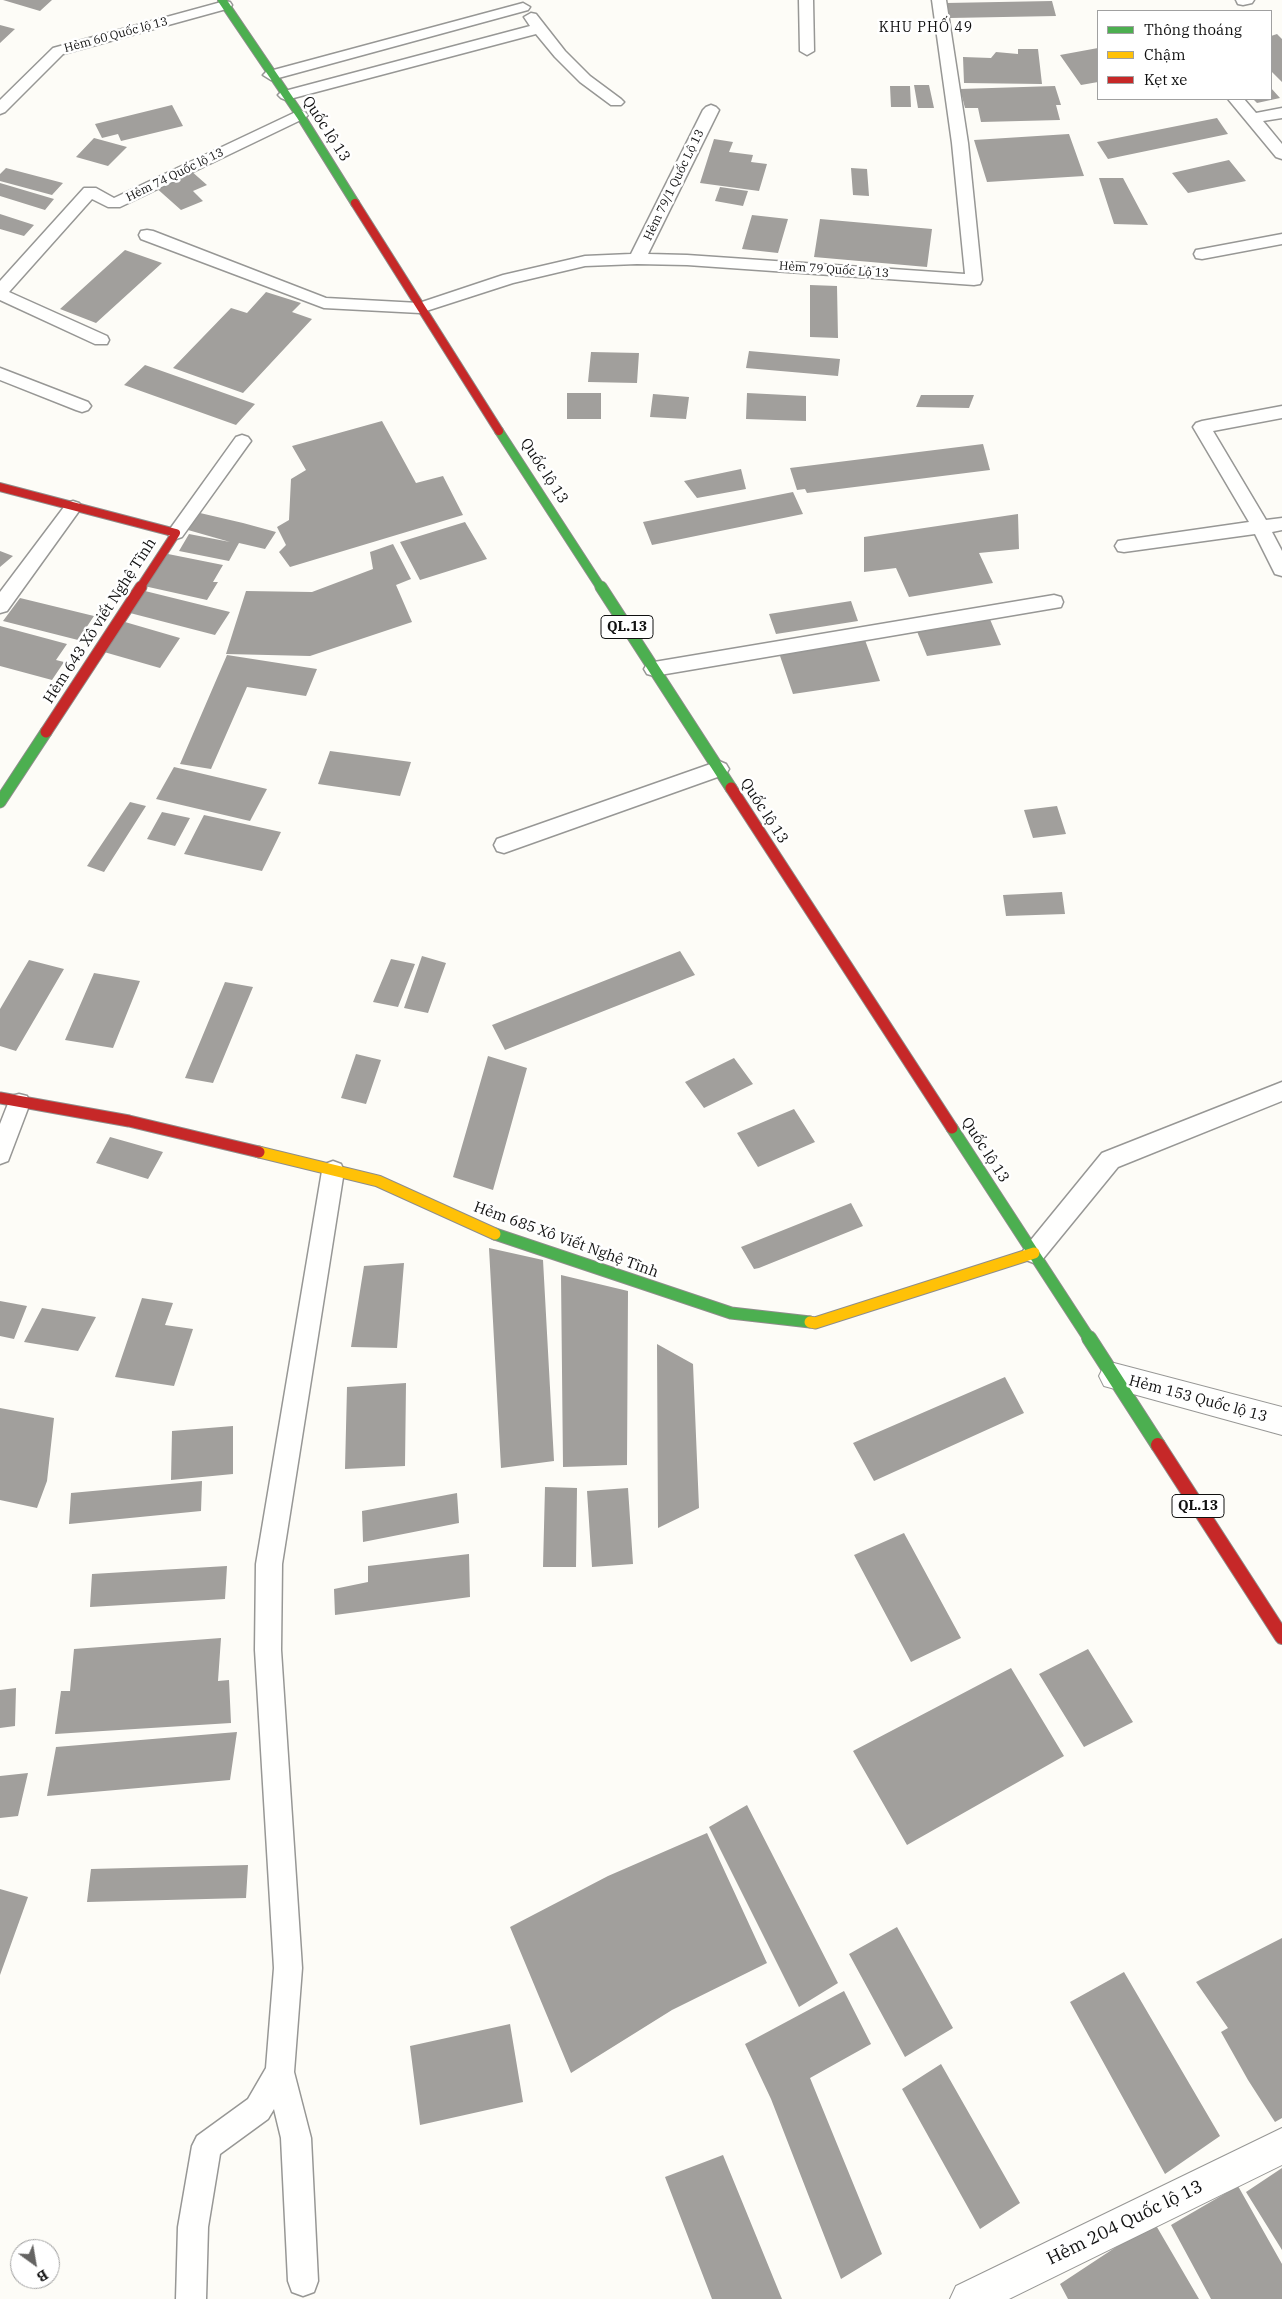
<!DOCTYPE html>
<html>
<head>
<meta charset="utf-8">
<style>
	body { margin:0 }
	#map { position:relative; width:1282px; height:2299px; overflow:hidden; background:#fdfcf7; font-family:"IBM Plex Serif",serif }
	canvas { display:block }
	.legend { position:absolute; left:1097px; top:10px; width:175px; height:90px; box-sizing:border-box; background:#fff; border:1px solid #a0a0a0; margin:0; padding:6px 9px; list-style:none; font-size:15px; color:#111 }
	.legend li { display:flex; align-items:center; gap:10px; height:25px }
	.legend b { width:25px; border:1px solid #a0a0a0 }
	.north { position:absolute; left:10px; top:2239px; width:50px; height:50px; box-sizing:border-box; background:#fff; border:1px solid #a0a0a0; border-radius:50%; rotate:148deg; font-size:14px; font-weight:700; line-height:20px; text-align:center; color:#111 }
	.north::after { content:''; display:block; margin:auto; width:18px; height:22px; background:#646362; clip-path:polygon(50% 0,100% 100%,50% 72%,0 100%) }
</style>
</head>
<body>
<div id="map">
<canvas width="1282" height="2299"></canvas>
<ul class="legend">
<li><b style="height:6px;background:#4caf50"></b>Thông thoáng</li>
<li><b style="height:6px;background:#ffc107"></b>Chậm</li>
<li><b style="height:6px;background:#c62828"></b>Kẹt xe</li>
</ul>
<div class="north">B</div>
</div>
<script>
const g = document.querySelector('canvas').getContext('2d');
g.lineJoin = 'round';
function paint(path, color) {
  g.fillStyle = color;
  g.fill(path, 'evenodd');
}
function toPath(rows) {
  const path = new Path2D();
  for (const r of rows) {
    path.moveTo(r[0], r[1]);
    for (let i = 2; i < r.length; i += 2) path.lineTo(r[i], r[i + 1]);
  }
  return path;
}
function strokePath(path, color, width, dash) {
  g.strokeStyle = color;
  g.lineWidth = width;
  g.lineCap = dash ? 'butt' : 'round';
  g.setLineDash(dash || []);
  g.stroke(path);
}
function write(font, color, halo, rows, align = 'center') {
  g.font = font + ' "IBM Plex Serif",serif';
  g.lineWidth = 5;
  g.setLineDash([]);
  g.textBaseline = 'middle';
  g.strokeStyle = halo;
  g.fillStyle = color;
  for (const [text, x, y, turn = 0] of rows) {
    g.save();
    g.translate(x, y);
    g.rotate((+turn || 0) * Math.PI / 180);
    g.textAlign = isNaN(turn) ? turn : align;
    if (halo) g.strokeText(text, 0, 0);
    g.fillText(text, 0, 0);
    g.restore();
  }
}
paint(toPath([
	[3,0,52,0,40,11],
	[1052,1,1056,16,950,18,946,3],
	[0,25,15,29,0,43],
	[1277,34,1282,39,1282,82,1271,71,1271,36],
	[1098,48,1098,82,1081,85,1060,55],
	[1018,49,1038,49,1042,84,964,83,963,57,991,58,996,52,1018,54],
	[914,85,929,85,934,108,918,108],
	[890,86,910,86,911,107,891,107],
	[1055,86,1061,105,1056,105,1060,120,981,122,978,108,965,108,960,89],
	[1271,88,1280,98,1257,103,1253,99,1271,99],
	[172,105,183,126,121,141,118,134,102,138,95,124],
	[1217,118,1228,134,1108,159,1097,142],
	[1069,134,1084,176,987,182,974,140],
	[94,138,127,147,108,166,76,157],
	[714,139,733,142,729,152,753,155,751,162,767,164,759,191,700,183],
	[1229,160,1246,181,1188,193,1172,173],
	[6,168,63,183,52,195,0,181,0,174],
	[851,168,867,169,869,196,853,195],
	[190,170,207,185,193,191,203,201,181,210,154,186],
	[1099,178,1123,178,1148,225,1114,224],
	[0,183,54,199,45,210,0,196],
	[720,187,748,191,743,206,715,201],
	[0,214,34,225,24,236,0,229],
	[752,215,788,219,778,253,742,249],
	[820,219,932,229,927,267,814,257],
	[125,250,162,263,96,323,60,309],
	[810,285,837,286,838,338,810,337],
	[266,292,301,303,292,312,312,319,243,393,173,368,231,308,247,313],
	[749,351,840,359,838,376,746,368],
	[591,352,639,353,637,383,588,382],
	[145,365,255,404,236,425,124,385],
	[567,393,601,393,601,419,567,419],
	[747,393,806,396,806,421,746,419],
	[653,394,689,397,686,419,650,417],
	[921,395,974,395,969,408,916,407],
	[382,421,416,483,443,476,463,515,290,567,279,552,286,545,277,527,289,520,291,479,306,470,292,446],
	[983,444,990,470,807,493,805,489,797,490,790,468],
	[741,469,746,489,697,498,684,481],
	[793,492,803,514,652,545,643,522],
	[200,513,243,523,276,532,265,549,239,543,229,561,179,551,189,534,230,542,188,530],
	[1018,514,1019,549,979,553,993,583,909,597,896,568,864,572,864,537],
	[465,522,487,559,420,580,400,542],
	[393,544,411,579,396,585,412,622,310,656,226,654,246,591,312,592,373,569,370,552],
	[0,551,13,556,0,567],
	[168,554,223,565,213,582,218,582,207,600,144,586],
	[145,591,230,612,215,635,130,613],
	[20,598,94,616,78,640,3,621],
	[851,601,858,621,776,634,769,614],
	[989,617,1001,645,927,656,916,629],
	[125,622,180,638,160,668,104,652],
	[0,626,67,644,56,660,64,662,52,680,0,666],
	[865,640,880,681,793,694,779,653],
	[227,655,317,669,306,696,247,687,211,769,180,764],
	[330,751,411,762,400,796,318,784],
	[174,767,267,789,250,821,156,799],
	[130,802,146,806,104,872,87,866],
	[1057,806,1066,834,1033,838,1024,810],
	[162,812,190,818,175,846,147,839],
	[204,815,281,832,262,871,184,854],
	[1062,892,1065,914,1006,916,1003,895],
	[680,951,695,975,505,1050,492,1025],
	[422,956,446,963,428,1013,404,1008],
	[391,959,415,964,398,1007,373,1002],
	[29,960,64,969,16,1051,0,1046,0,1009],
	[94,973,140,981,113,1048,65,1040],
	[225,982,253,987,213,1083,185,1078],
	[356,1054,381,1060,366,1104,341,1098],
	[488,1056,527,1068,493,1190,453,1177],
	[734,1058,753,1084,704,1108,685,1082],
	[794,1109,815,1142,758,1167,737,1133],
	[110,1137,163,1152,148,1179,96,1163],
	[851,1203,863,1226,759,1268,754,1269,741,1247],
	[489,1248,543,1260,554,1461,501,1468],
	[404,1263,397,1348,351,1347,364,1266],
	[561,1275,628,1291,627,1465,563,1467],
	[142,1298,173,1303,165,1325,193,1329,174,1386,115,1377],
	[0,1301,27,1306,14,1339,0,1336],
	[42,1308,96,1317,78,1351,24,1342],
	[657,1344,693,1364,699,1508,658,1528],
	[1005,1377,1024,1413,874,1481,853,1443],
	[406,1383,405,1466,345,1469,347,1387],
	[0,1408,54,1418,47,1481,37,1508,0,1500],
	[233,1426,233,1474,171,1480,172,1431],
	[202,1481,201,1511,69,1524,71,1493],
	[545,1487,577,1488,576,1567,543,1567],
	[628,1488,633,1564,592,1567,587,1491],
	[457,1493,459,1523,363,1542,362,1511],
	[904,1533,961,1638,911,1662,854,1555],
	[469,1554,470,1597,335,1615,334,1589,368,1582,368,1566],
	[227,1566,225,1599,90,1607,92,1574],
	[221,1638,218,1681,229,1680,231,1723,55,1734,61,1691,70,1691,74,1649],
	[1088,1649,1133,1722,1084,1747,1039,1674],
	[1011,1668,1064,1756,907,1845,853,1751],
	[16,1688,15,1726,0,1728,0,1690],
	[237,1732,230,1780,47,1796,56,1747],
	[28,1773,18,1816,0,1818,0,1776],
	[747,1805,838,1983,799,2007,709,1827],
	[707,1833,767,1963,672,2010,571,2073,510,1927,608,1876],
	[248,1865,246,1898,87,1902,91,1869],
	[0,1889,28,1897,0,1975],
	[897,1927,953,2028,905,2057,849,1954],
	[1282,1938,1282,2118,1275,2122,1248,2080,1221,2032,1228,2028,1196,1982],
	[1124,1972,1220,2136,1165,2174,1070,2002],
	[844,1991,871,2044,810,2078,882,2254,841,2279,771,2099,745,2044],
	[510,2024,523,2102,420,2125,410,2046],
	[941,2064,1020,2203,980,2229,902,2089],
	[723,2155,782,2299,712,2299,665,2177],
	[1282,2168,1282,2250,1246,2192],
	[1238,2186,1282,2264,1282,2299,1211,2299,1171,2225],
	[1154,2222,1199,2299,1068,2299,1060,2284]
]), '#a19f9c');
const lane = toPath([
	[799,0,813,0,814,51,807,55,800,51,799,0],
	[932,0,946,0,968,143,982,280,980,284,974,285,687,265,637,264,585,266,513,283,420,313,324,308,141,239,139,235,141,231,147,230,153,231,326,298,419,303,503,275,585,256,631,254,703,110,706,107,711,105,716,107,719,110,648,254,687,255,965,274,952,143,932,0],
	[1236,0,1254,0,1252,3,1243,5,1238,4,1236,0],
	[225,1,230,2,232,5,230,8,63,54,5,112,0,114,0,100,53,48,225,1],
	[523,3,530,7,528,10,271,80,263,75,266,72,523,3],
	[531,13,536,14,565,51,590,76,621,99,624,102,621,105,611,105,580,82,555,57,536,34,286,100,281,98,278,95,281,92,530,26,524,17,531,13],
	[1228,99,1244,99,1256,113,1282,108,1282,118,1263,121,1282,144,1282,159,1276,157,1228,99],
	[300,110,305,112,308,115,305,118,120,207,108,207,92,199,9,292,107,336,109,340,107,344,95,344,0,300,0,281,84,188,96,188,114,198,300,110],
	[1282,234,1282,244,1202,259,1196,258,1194,254,1196,250,1202,249,1282,234],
	[0,368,88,402,91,406,88,410,82,412,76,410,0,380,0,368],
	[1282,406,1282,418,1213,431,1266,520,1282,518,1282,530,1272,532,1282,551,1282,576,1275,574,1255,534,1124,552,1118,551,1115,546,1118,541,1124,540,1249,522,1193,427,1196,423,1202,421,1282,406],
	[242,435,248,437,251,441,248,445,182,537,176,539,170,537,167,533,170,529,236,437,242,435],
	[73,501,79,503,82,507,79,511,7,611,0,613,0,592,67,503,73,501],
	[1054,595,1061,597,1063,602,1061,607,654,676,647,674,644,669,647,664,654,662,1054,595],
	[719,761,726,764,729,769,726,774,504,853,497,851,494,845,497,839,719,761],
	[1282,1082,1282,1101,1118,1167,1042,1260,1034,1263,1026,1260,1022,1253,1026,1246,1102,1153,1282,1082],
	[19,1094,27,1096,30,1103,8,1161,0,1164,0,1124,11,1096,19,1094],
	[333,1161,341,1164,344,1171,282,1564,281,1650,302,1968,294,2072,311,2138,318,2281,314,2292,303,2296,292,2292,288,2281,281,2138,274,2109,268,2119,220,2154,208,2227,206,2299,176,2299,178,2227,192,2146,197,2136,248,2099,266,2068,274,1968,255,1650,256,1564,322,1171,325,1164,333,1161]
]);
const street = toPath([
	[1114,1363,1282,1407,1282,1435,1104,1386,1099,1376,1104,1366,1114,1363],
	[1282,2128,1282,2165,1009,2299,950,2299,956,2286,1282,2128]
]);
const fastFar2 = toPath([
	[222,0,300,115,355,203],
	[499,431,601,588]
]);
const fastFar1 = toPath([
	[601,587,731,788],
	[0,802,46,732],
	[952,1128,1090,1340],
	[495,1234,731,1313,810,1322]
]);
const fast = toPath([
	[1089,1338,1158,1445]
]);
const slow = toPath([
	[259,1152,378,1181,495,1234],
	[810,1322,815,1323,1034,1253]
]);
const jamFar2 = toPath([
	[355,203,499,431],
	[0,487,176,533,140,588]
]);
const jamFar1 = toPath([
	[46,732,141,587],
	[731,788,952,1128],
	[0,1098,129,1121,259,1152]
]);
const jam = toPath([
	[1158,1445,1282,1637]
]);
strokePath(lane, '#979795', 3);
strokePath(street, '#979795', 2);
strokePath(fastFar2, '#8e8d8b', 10);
strokePath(fastFar1, '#8e8d8b', 13);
strokePath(fast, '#8e8d8b', 16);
strokePath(slow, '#8e8d8b', 13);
strokePath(jamFar2, '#8e8d8b', 10);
strokePath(jamFar1, '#8e8d8b', 13);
strokePath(jam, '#8e8d8b', 16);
paint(lane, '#fffffe');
paint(street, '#fffffe');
strokePath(fastFar2, '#4caf50', 8);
strokePath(fastFar1, '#4caf50', 11);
strokePath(fast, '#4caf50', 14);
strokePath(slow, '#ffc107', 11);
strokePath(jamFar2, '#c62828', 8);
strokePath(jamFar1, '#c62828', 11);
strokePath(jam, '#c62828', 14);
write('12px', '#111', '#fff', [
	["Hẻm 60 Quốc lộ 13",116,35,-15],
	["Hẻm 74 Quốc lộ 13",175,175,-26],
	["Hẻm 79/1 Quốc Lộ 13",674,185,-64],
	["Hẻm 79 Quốc Lộ 13",834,270,4]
]);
g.letterSpacing = '1px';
write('14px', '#111', '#fff', [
	["KHU PHỐ 49",926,28]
]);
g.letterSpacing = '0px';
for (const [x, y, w] of [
	[627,627,52],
	[1198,1506,52]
]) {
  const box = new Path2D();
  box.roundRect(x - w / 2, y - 11.5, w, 23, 4);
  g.fillStyle = '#fff';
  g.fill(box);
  strokePath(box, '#111', 1);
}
write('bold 14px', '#111', null, [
	["QL.13",627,627],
	["QL.13",1198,1506]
]);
write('15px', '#111', '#fff', [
	["Quốc lộ 13",326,129,57],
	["Quốc lộ 13",544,471,57],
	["Hẻm 643 Xô viết Nghệ Tĩnh",100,621,-57],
	["Quốc lộ 13",764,811,57],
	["Quốc lộ 13",985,1150,57],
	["Hẻm 685 Xô Viết Nghệ Tĩnh",566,1240,20],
	["Hẻm 153 Quốc lộ 13",1198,1399,15]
]);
write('18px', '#111', '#fff', [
	["Hẻm 204 Quốc lộ 13",1125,2223,-26]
]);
</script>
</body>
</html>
